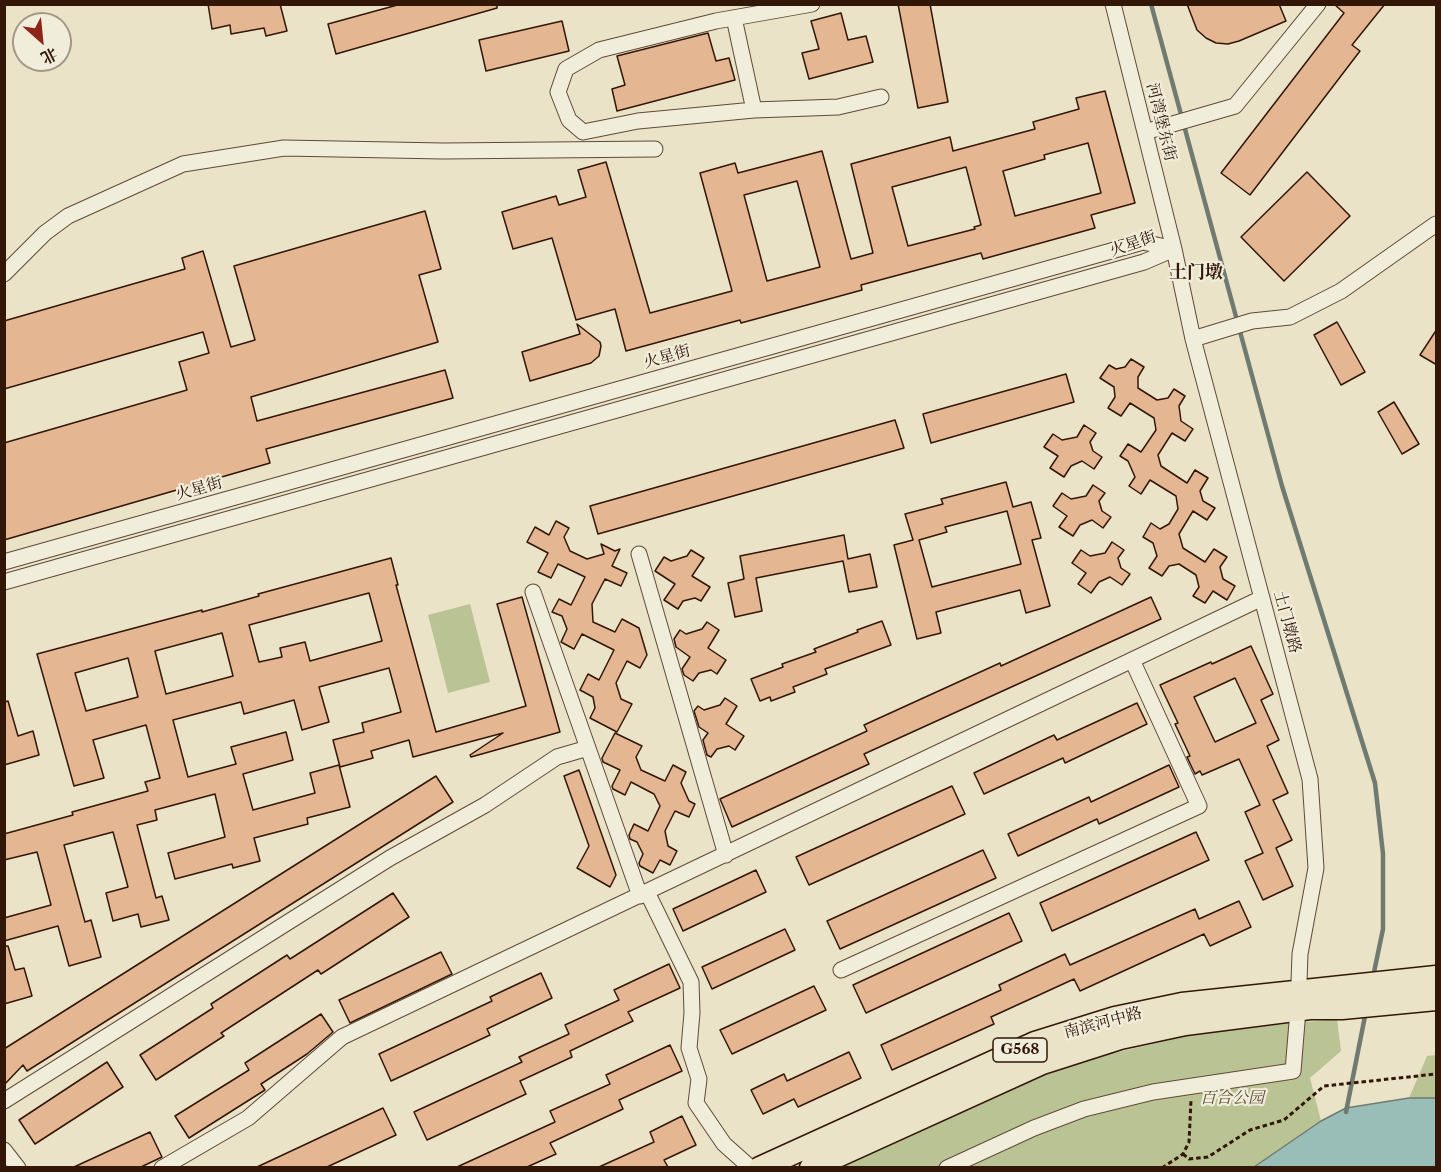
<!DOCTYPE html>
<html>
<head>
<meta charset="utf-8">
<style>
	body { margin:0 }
	#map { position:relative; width:1441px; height:1172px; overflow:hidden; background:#eae3c8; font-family:"Libre Caslon Text","Noto Serif SC",serif }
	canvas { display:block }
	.frame { position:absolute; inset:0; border:6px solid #321607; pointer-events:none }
	.north { position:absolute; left:12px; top:12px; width:60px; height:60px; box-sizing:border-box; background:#f1eddb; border:2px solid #a59786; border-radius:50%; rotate:153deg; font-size:16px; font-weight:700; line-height:24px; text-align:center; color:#321607 }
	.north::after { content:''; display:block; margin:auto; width:21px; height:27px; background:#8f2418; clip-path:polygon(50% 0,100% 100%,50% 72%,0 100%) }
</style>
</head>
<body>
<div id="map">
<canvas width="1441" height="1172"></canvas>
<div class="frame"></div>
<div class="north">北</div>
</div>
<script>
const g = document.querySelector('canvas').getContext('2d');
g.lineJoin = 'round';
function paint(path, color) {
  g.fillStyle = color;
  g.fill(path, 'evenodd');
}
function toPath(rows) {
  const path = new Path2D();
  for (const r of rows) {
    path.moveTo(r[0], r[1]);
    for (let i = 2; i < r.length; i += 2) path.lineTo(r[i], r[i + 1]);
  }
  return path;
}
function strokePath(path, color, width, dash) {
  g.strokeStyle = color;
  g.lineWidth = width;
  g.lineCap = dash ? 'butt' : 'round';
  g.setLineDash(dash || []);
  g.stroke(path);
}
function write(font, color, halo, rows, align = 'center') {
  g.font = font + ' "Libre Caslon Text","Noto Serif SC",serif';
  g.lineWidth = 4.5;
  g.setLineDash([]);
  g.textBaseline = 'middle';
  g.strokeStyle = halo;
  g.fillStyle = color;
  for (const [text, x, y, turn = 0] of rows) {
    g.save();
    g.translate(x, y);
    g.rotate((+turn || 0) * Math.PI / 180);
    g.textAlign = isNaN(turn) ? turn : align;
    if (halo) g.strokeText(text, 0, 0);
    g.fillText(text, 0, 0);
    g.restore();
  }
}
paint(toPath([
	[470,604,490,682,448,693,428,615],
	[1337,1019,1341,1051,1310,1078,1321,1121,1254,1167,841,1168,1072,1063,1203,1032],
	[1436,1055,1436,1098,1409,1098,1427,1056]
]), '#bac394');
const water = toPath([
	[1409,1098,1436,1098,1436,1167,1254,1167,1321,1121,1346,1108,1409,1098]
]);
paint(water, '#98beb7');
strokePath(water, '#6f7b71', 1.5);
strokePath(toPath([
	[1151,4,1282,486,1375,783,1383,854,1383,929,1373,977],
	[1346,1112,1366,1011]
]), '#6f7b71', 4.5);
const building = toPath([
	[208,4,280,4,287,31,266,36,264,28,231,34,230,25,212,29,208,4],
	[401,4,497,4,497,8,336,54,328,24,401,4],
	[898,4,930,4,948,102,918,108,898,4],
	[1187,4,1279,4,1286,21,1239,41,1228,44,1216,43,1206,38,1197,30,1187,4],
	[1334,4,1385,4,1352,45,1360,51,1250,195,1221,173,1344,13,1334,4],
	[841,13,848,40,866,36,873,62,809,79,802,53,819,49,811,21,841,13],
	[562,21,569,51,486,71,479,40,562,21],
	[708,33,716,61,729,58,735,80,617,111,612,89,625,85,617,56,708,33],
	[1105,91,1135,203,1091,215,1095,228,983,259,981,253,861,285,862,290,741,323,740,320,626,351,615,309,576,320,552,238,513,249,502,212,556,196,559,205,586,197,578,170,606,162,650,313,732,291,700,173,735,163,738,173,822,151,851,259,873,253,851,164,950,137,953,151,1035,129,1033,122,1079,109,1076,98,1105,91],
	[1088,143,1101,193,1015,216,1003,171,1045,159,1044,155,1088,143],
	[966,167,981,225,974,227,975,229,908,246,892,187,966,167],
	[797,181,820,267,767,281,744,195,797,181],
	[1307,172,1350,216,1284,281,1241,237,1307,172],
	[425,211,441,269,419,275,438,342,251,397,257,421,445,370,453,398,266,449,270,463,4,540,4,443,187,390,179,362,209,353,203,332,4,389,4,321,185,269,182,258,203,251,231,347,255,340,234,266,425,211],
	[1337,322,1365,372,1341,385,1314,335,1337,322],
	[577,324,600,342,601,346,599,356,591,363,530,381,522,352,580,334,577,324],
	[1437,329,1437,365,1420,355,1437,329],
	[1131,359,1144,367,1138,377,1138,388,1157,400,1168,398,1174,389,1185,396,1179,406,1181,421,1193,429,1185,441,1172,433,1158,455,1161,466,1187,483,1195,470,1208,478,1200,491,1203,501,1215,508,1207,520,1193,511,1179,534,1183,548,1205,562,1214,549,1227,557,1220,567,1223,579,1235,586,1227,600,1213,591,1205,603,1193,596,1199,587,1196,575,1179,564,1169,566,1162,576,1149,568,1157,556,1153,543,1143,537,1151,523,1160,529,1169,524,1178,509,1176,496,1150,480,1141,494,1129,486,1135,477,1128,461,1120,456,1128,444,1141,452,1156,430,1154,418,1130,403,1121,416,1108,408,1115,397,1114,387,1100,378,1109,365,1116,369,1125,367,1131,359],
	[1066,374,1074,402,931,443,923,414,1066,374],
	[1394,402,1419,444,1402,454,1378,412,1394,402],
	[895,420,904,448,598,534,590,506,895,420],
	[1084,425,1096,433,1090,442,1093,451,1102,457,1094,469,1082,461,1071,466,1064,477,1050,468,1058,456,1044,447,1053,434,1062,440,1077,437,1084,425],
	[1006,482,1013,507,1031,502,1041,538,1032,540,1050,606,1026,613,1020,590,936,612,941,633,917,639,894,545,913,540,905,514,943,504,941,499,1006,482],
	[1007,511,1021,564,932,587,919,540,947,532,945,527,1007,511],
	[1093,485,1105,493,1099,501,1102,511,1111,517,1103,528,1092,520,1080,525,1073,536,1059,527,1067,516,1053,506,1062,493,1071,499,1086,496,1093,485],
	[556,521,569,528,564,537,570,551,587,559,604,554,601,544,615,551,620,549,612,566,627,573,621,586,605,579,592,604,593,622,615,632,622,619,639,628,647,655,640,668,627,661,616,683,621,699,632,704,617,732,590,718,595,708,593,697,580,690,588,674,599,680,614,650,582,634,574,649,561,642,567,629,562,616,552,612,559,599,571,605,585,577,558,564,551,578,538,572,548,553,527,542,535,527,549,535,556,521],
	[844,535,848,559,870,554,877,587,849,592,843,561,756,578,762,611,735,617,728,583,744,579,740,556,844,535],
	[1112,542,1124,550,1118,558,1121,568,1130,574,1122,585,1110,577,1099,582,1091,593,1078,584,1086,573,1072,563,1081,550,1090,556,1105,553,1112,542],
	[691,550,704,558,692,576,710,587,701,601,695,598,683,601,678,609,664,600,675,584,655,571,664,557,671,561,687,556,691,550],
	[391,558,398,585,396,585,436,732,526,706,497,604,522,597,560,732,471,757,470,755,503,733,413,757,409,740,371,751,373,758,340,767,333,740,364,732,362,723,401,712,389,668,319,687,329,722,302,730,294,700,244,714,241,702,173,720,188,777,236,764,231,747,286,732,293,760,243,774,253,810,315,793,310,773,339,765,350,807,307,818,308,824,254,838,260,861,233,868,232,864,175,879,168,853,225,837,215,794,155,810,157,820,137,825,156,898,162,896,169,920,141,927,138,914,113,921,106,893,128,887,113,832,64,845,85,922,91,920,101,957,69,966,58,926,4,941,4,918,51,905,37,852,4,860,4,834,73,815,72,812,148,791,145,782,160,778,146,725,93,740,104,778,74,786,37,654,202,610,202,612,259,596,258,594,391,558],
	[369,593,382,641,310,661,305,642,280,648,282,657,259,662,249,625,369,593],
	[222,633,233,676,166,694,155,651,222,633],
	[128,658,138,697,86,711,75,673,128,658],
	[1151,597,1161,619,864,754,869,764,732,827,720,799,867,731,864,725,1000,663,1001,666,1151,597],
	[882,621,891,645,825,669,827,674,793,687,795,692,771,701,770,697,760,701,751,679,783,667,782,664,816,652,814,649,858,632,857,630,882,621],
	[707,622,719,630,708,648,726,660,717,674,711,670,699,673,693,681,684,675,682,669,690,657,676,647,674,639,680,630,686,634,702,629,707,622],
	[1251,646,1273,694,1261,700,1279,740,1267,746,1288,793,1273,800,1292,840,1276,848,1293,886,1263,900,1245,861,1263,853,1245,812,1260,805,1239,759,1202,775,1200,771,1195,774,1187,757,1190,756,1175,724,1178,723,1160,685,1211,662,1212,664,1251,646],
	[1235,678,1256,723,1215,742,1194,697,1235,678],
	[725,698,737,706,726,724,744,736,735,750,729,746,717,749,711,757,707,755,703,740,708,733,699,727,694,711,698,706,704,710,720,705,725,698],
	[8,701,18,736,33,731,39,755,4,765,4,702,8,701],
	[1137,703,1147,724,1065,763,1063,758,984,794,974,773,1054,735,1057,740,1137,703],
	[615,733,642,746,636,757,641,770,665,781,673,765,686,772,681,783,689,801,695,804,689,817,675,811,665,831,668,846,677,851,670,865,660,860,653,873,640,866,639,863,643,854,637,842,630,839,629,835,634,824,648,831,660,806,654,794,631,782,625,795,613,789,612,786,620,770,603,762,602,758,615,733],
	[1169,765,1179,787,1099,824,1097,819,1018,856,1008,834,1089,797,1091,802,1169,765],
	[579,770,616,875,610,887,577,868,589,846,564,776,579,770],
	[436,776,453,802,27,1071,23,1065,4,1085,4,1049,436,776],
	[952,786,965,814,809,885,796,857,952,786],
	[1196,832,1209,860,1052,931,1040,903,1196,832],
	[983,850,996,878,840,949,827,921,983,850],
	[756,870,766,892,683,931,673,909,756,870],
	[393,893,409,917,321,974,318,970,221,1033,224,1036,156,1080,140,1055,213,1008,211,1004,287,955,290,959,393,893],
	[1239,901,1251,927,1210,946,1204,934,1080,991,1074,979,991,1017,994,1024,892,1070,881,1045,1001,990,999,985,1065,954,1070,965,1195,909,1199,919,1239,901],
	[1009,913,1022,941,866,1013,853,985,1009,913],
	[785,929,795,950,712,989,702,967,785,929],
	[4,946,8,946,15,970,24,968,32,996,4,1004,4,946],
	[441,952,452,974,350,1023,339,1000,441,952],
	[669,964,680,988,628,1012,633,1021,570,1051,572,1057,520,1081,526,1094,427,1140,414,1112,522,1062,519,1057,569,1034,565,1025,619,1000,614,990,669,964],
	[541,973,552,998,487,1029,490,1035,391,1081,379,1054,492,1001,490,997,541,973],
	[814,986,826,1010,732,1054,720,1030,814,986],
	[321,1014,333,1032,307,1054,261,1084,265,1090,189,1138,175,1116,249,1070,245,1063,321,1014],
	[670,1045,682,1071,619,1100,623,1109,550,1143,556,1154,527,1167,457,1167,555,1122,550,1111,610,1084,606,1075,670,1045],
	[849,1052,861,1078,798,1107,794,1099,763,1114,751,1090,784,1074,787,1081,849,1052],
	[107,1062,123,1087,35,1144,19,1120,107,1062],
	[383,1108,396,1135,327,1167,257,1167,383,1108],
	[682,1116,696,1145,664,1160,668,1167,599,1167,654,1142,650,1132,682,1116],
	[150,1132,162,1157,141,1167,74,1167,150,1132]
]);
paint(building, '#e4b692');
strokePath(building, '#321607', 1.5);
const minor = toPath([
	[812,4,716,21,599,50,566,69,558,92,569,120,583,132,638,121,754,110,838,107,881,97],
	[734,18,754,110],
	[1145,132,1235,106,1318,4],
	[4,274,45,233,68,216,183,164,284,148,443,151,655,149],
	[1193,339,1252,321,1290,317,1341,291,1436,224],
	[639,554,726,855],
	[4,562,1143,242,1174,249],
	[4,582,1144,262,1174,249],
	[533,592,640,896],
	[647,892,691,982,692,1013,689,1048,699,1079,696,1103,724,1144,751,1168],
	[841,970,1199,806,1132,660],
	[4,1101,390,858,485,805,557,757,588,748],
	[4,1150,18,1168],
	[162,1168,248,1118,342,1037,1262,598],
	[947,1168,1034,1128,1084,1109,1153,1092,1293,1071,1298,1010,1300,954,1316,868,1310,779,1193,339,1174,249,1113,4]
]);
const highway = toPath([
	[760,1168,1035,1043,1115,1018,1182,1004,1436,977],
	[811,1168,1042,1063,1120,1038,1185,1024,1310,1008,1342,1008,1436,999]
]);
strokePath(minor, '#604937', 17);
strokePath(highway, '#321607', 25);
strokePath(toPath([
	[1183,1154,1189,1159,1208,1157,1250,1130,1284,1120,1324,1086,1436,1074],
	[1162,1168,1183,1154,1189,1142,1191,1100]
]), '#321607', 3, [4.5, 3]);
strokePath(minor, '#f1eddb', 15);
strokePath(highway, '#eae3c8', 22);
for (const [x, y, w] of [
	[1020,1050,54]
]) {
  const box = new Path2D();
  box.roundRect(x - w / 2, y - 12, w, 24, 4.5);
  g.fillStyle = '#f1eddb';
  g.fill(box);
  strokePath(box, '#321607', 1.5);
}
write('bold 15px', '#321607', null, [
	["G568",1020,1050]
]);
write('16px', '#321607', '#f1eddb', [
	["河湾堡东街",1161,122,76],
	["火星街",1133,244,-19],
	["火星街",667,357,-16],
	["火星街",199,489,-16],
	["土门墩路",1287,622,75],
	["南滨河中路",1103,1023,-15]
]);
write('italic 16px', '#5b4a31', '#f1eddb', [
	["百合公园",1232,1098]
]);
write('bold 18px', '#321607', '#f1eddb', [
	["土门墩",1196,273]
]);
</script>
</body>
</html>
